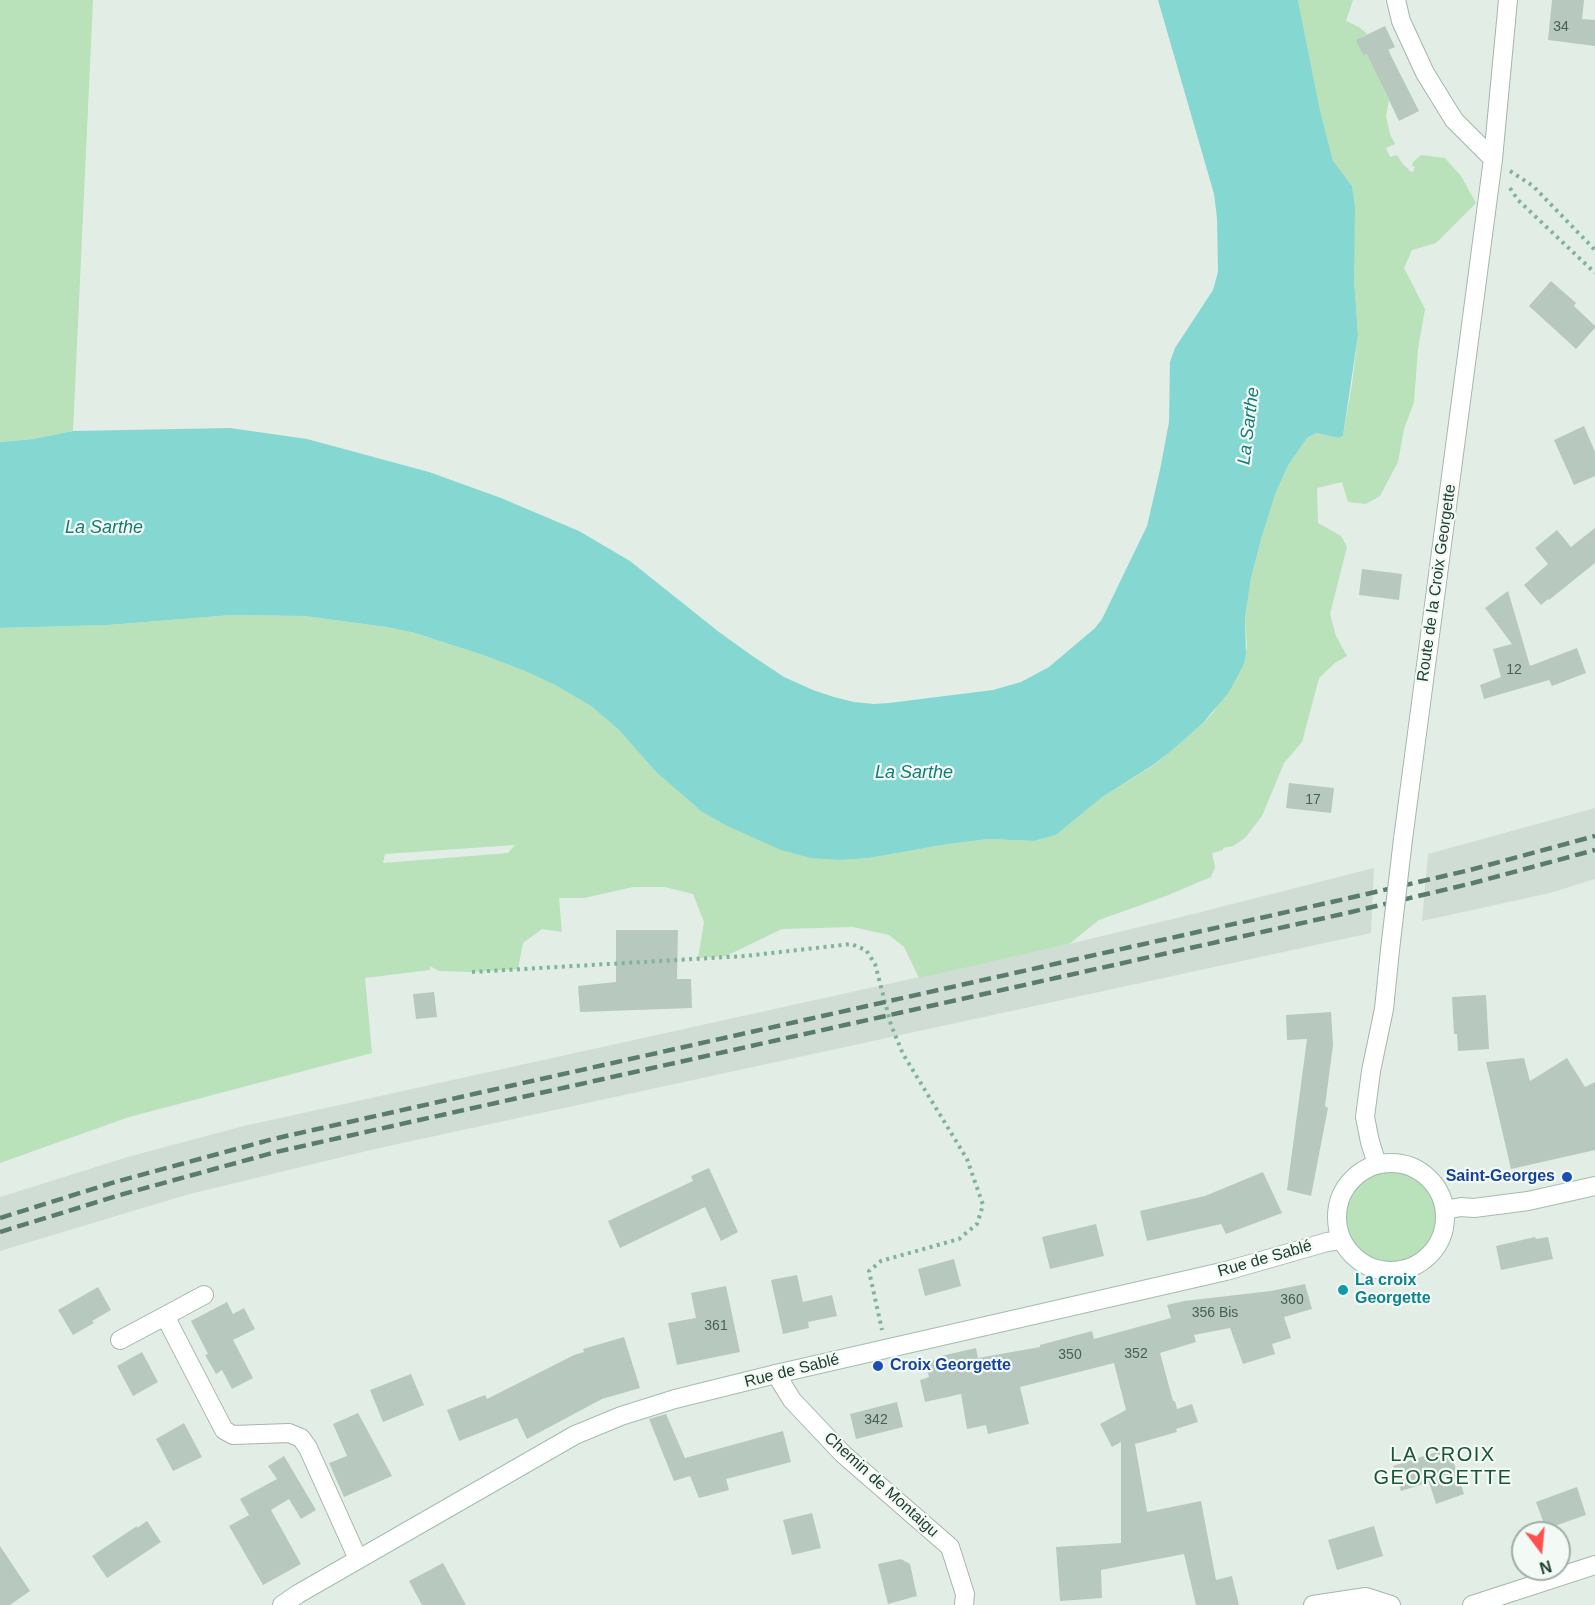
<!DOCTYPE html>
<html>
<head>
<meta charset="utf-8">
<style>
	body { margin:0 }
	#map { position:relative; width:1595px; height:1605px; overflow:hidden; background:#e2ede6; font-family:Helvetica,sans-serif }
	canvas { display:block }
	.north { position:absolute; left:1511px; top:1521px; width:60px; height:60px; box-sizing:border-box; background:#f3f9f5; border:2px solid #9fafa6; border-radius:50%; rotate:164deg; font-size:16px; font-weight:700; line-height:24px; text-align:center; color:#204030 }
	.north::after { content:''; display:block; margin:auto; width:21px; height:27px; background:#ff524f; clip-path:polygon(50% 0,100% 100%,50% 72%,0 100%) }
</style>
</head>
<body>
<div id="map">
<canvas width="1595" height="1605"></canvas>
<div class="north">N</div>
</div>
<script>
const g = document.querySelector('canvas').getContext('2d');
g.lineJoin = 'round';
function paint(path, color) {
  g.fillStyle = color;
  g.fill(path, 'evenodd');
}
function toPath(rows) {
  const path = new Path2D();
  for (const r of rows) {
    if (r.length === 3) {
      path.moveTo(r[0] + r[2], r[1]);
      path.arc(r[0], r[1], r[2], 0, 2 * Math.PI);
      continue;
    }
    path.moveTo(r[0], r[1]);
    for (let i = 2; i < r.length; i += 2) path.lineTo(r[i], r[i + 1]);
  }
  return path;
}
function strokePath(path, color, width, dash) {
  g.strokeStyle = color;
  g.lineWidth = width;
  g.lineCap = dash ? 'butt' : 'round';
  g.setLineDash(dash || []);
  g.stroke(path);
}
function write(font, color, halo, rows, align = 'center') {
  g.font = font + ' Helvetica,sans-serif';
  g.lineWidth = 4.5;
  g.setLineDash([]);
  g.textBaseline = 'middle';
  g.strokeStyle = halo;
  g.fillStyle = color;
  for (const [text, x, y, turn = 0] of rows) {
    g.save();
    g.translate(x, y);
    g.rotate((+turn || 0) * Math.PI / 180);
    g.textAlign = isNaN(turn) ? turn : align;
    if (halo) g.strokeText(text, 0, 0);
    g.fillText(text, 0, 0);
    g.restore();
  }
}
paint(toPath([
	[1595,808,1595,879,1550,893,1422,921,1428,854],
	[1374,868,1371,933,375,1149,186,1195,0,1251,0,1197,131,1156,244,1126,1069,944,1189,915]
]), '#d0ddd4');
paint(toPath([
	[0,0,93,0,73,431,33,439,0,442],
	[1298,0,1353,0,1346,21,1359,27,1367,34,1357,40,1363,55,1367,53,1370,58,1389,50,1392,59,1388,81,1381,84,1389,100,1386,116,1390,134,1395,144,1386,148,1390,157,1397,155,1402,163,1410,171,1413,172,1415,167,1412,166,1413,162,1421,155,1445,158,1461,176,1476,203,1436,243,1412,250,1404,268,1425,309,1418,349,1414,402,1404,429,1398,462,1380,496,1366,504,1348,502,1342,482,1317,488,1318,523,1341,536,1347,547,1330,614,1336,636,1347,656,1335,663,1319,678,1302,742,1284,763,1262,816,1245,838,1233,846,1223,848,1223,850,1212,853,1215,867,1211,877,1166,896,1099,920,1069,944,919,978,904,947,889,935,853,927,782,929,726,956,698,958,704,922,693,894,665,887,633,887,584,898,559,898,562,932,542,929,523,943,518,969,472,972,439,971,430,966,430,970,365,978,372,1053,129,1117,0,1163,0,628,108,625,232,615,305,616,386,627,415,633,483,655,525,671,555,685,591,706,618,729,656,772,702,812,725,825,841,860,869,858,948,844,989,839,1034,841,1056,835,1101,798,1154,765,1203,723,1212,714,1244,664,1247,646,1245,618,1251,578,1262,536,1276,492,1289,464,1307,438,1316,433,1339,438,1343,436,1352,384,1358,335,1354,278,1352,186,1333,162,1320,110],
	[515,845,508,853,383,863,385,854],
	[1391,1217,45]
]), '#b9e1ba');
paint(toPath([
	[1158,0,1298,0,1320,110,1333,161,1352,186,1355,208,1354,278,1358,335,1343,436,1339,438,1316,433,1307,438,1289,464,1276,492,1262,536,1251,578,1245,618,1246,654,1244,664,1229,692,1203,723,1171,751,1153,765,1101,798,1056,835,1034,841,989,839,948,844,869,858,841,860,811,858,781,850,725,825,702,812,656,772,618,729,591,706,555,685,525,671,483,655,415,633,386,627,305,616,232,615,108,625,0,628,0,442,33,439,73,431,230,428,307,439,429,472,501,498,579,531,630,561,719,632,751,655,784,677,813,690,834,697,854,702,874,704,889,703,993,690,1021,682,1049,667,1095,628,1102,619,1147,526,1160,470,1169,422,1170,362,1175,348,1213,290,1218,272,1217,218,1214,194]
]), '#85d8d2');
paint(toPath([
	[1552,0,1584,0,1582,19,1595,20,1595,46,1548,40],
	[1385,26,1395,47,1388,50,1419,111,1399,121,1367,54,1363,55,1356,40],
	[1551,281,1576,303,1574,306,1595,326,1595,328,1576,349,1529,306],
	[1584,426,1595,452,1595,476,1574,485,1554,440],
	[1595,528,1595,563,1549,600,1548,599,1541,605,1524,585,1548,564,1535,548,1557,530,1571,547],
	[1362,569,1402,574,1399,600,1359,595],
	[1508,591,1530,666,1577,648,1586,673,1552,686,1549,680,1484,699,1480,685,1501,677,1493,649,1512,644,1485,608],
	[1289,783,1334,788,1331,813,1286,808],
	[616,930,678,930,677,979,691,979,692,1008,580,1012,578,986,616,982],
	[434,992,437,1017,416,1019,413,994],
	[1486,995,1489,1049,1458,1051,1457,1034,1454,1034,1452,997],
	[1331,1012,1333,1045,1325,1106,1328,1108,1311,1196,1287,1190,1307,1039,1287,1040,1286,1015],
	[1524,1058,1530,1081,1567,1058,1585,1087,1595,1082,1595,1150,1511,1169,1486,1062],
	[709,1168,738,1232,721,1241,705,1207,620,1248,608,1221,693,1181,691,1176],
	[1263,1172,1282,1213,1226,1234,1221,1224,1147,1241,1140,1211,1205,1196],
	[1096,1224,1104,1256,1050,1269,1042,1237],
	[1535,1237,1536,1239,1548,1237,1553,1259,1501,1270,1496,1246],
	[954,1259,961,1286,925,1296,918,1269],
	[797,1275,803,1302,832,1295,837,1316,808,1322,809,1328,783,1334,771,1280],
	[1305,1284,1312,1309,1284,1317,1291,1338,1272,1344,1275,1354,1243,1364,1230,1328,1194,1335,1196,1342,1160,1353,1173,1401,1175,1401,1177,1409,1192,1404,1198,1422,1176,1429,1177,1432,1135,1444,1147,1512,1201,1501,1216,1580,1232,1576,1239,1605,1196,1605,1184,1554,1101,1570,1102,1598,1060,1601,1056,1547,1121,1543,1121,1442,1112,1447,1100,1424,1126,1410,1114,1363,1020,1387,1029,1424,988,1434,986,1425,967,1429,961,1394,925,1402,920,1380,929,1377,925,1362,941,1358,941,1356,976,1348,978,1358,1040,1347,1040,1345,1092,1331,1094,1339,1171,1318,1167,1305,1184,1301,1271,1291],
	[726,1286,740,1352,677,1365,668,1323,696,1318,691,1293],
	[98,1287,111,1310,92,1321,94,1323,73,1335,58,1310],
	[227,1302,233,1314,244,1308,255,1329,233,1340,253,1378,232,1389,222,1370,216,1374,205,1355,208,1354,191,1321],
	[624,1337,640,1388,602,1399,527,1439,517,1418,459,1441,447,1410,485,1395,487,1399,574,1355,584,1352,583,1349],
	[142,1352,158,1382,133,1396,117,1366],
	[411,1374,424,1405,383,1422,370,1390],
	[897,1402,903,1427,856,1439,850,1414],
	[358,1413,392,1476,344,1497,329,1463,347,1456,333,1424],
	[666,1414,685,1458,783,1431,791,1462,726,1479,729,1490,699,1498,690,1476,674,1481,649,1419],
	[184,1423,202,1457,173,1471,156,1439],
	[1449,1448,1464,1494,1436,1504,1429,1482,1401,1491,1393,1466],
	[284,1456,316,1510,301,1519,289,1499,271,1510,301,1564,263,1585,229,1526,249,1515,240,1499,277,1479,268,1466],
	[1577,1487,1586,1515,1546,1529,1536,1502],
	[812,1513,821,1548,792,1555,783,1520],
	[147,1521,161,1542,107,1578,92,1556,137,1526,137,1528],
	[1374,1526,1383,1556,1337,1570,1328,1540],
	[0,1546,30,1591,10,1605,0,1605],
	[901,1559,910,1564,917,1596,888,1604,878,1564],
	[443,1563,466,1605,422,1605,409,1581]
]), '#b7c9be');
const minor = toPath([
	[165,1316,204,1295],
	[120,1340,165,1316,224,1430,233,1435,289,1433,301,1438,308,1448,358,1559],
	[776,1374,792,1400,843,1454,950,1547,965,1594,964,1605],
	[1313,1605,1366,1597,1391,1605],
	[1472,1605,1595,1565]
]);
const tertiary = toPath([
	[1396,0,1401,21,1425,73,1454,120,1493,159],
	[1403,839,1493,159,1508,0],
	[1377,1164,1370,1142,1365,1117,1371,1071,1384,1009,1390,950]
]);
const secondary = toPath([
	[1391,1217,54],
	[1445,1210,1461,1207,1474,1208,1528,1201,1595,1186],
	[282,1605,298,1594,575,1435,621,1416,675,1399,776,1374,1226,1271,1327,1242,1341,1240]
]);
strokePath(minor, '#a4b6ac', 20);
strokePath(tertiary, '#a4b6ac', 20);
strokePath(secondary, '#a2bdae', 20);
strokePath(toPath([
	[1510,171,1533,186,1595,250],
	[1510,188,1518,200,1595,273],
	[472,972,745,956,851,944,866,950,875,964,891,1025,903,1054,967,1159,983,1205,977,1224,959,1239,881,1261,869,1271,882,1330]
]), '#7fb498', 4, [3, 4.5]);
strokePath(minor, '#fff', 18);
strokePath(tertiary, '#fff', 18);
strokePath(secondary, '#fff', 18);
strokePath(toPath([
	[0,1218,115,1182,273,1139,1345,899,1470,870,1595,836],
	[0,1232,120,1195,276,1152,1347,913,1473,883,1595,850]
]), '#5a7c6b', 4.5, [12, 6]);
const tertiaryBridge = toPath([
	[1390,950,1403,839]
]);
strokePath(tertiaryBridge, '#a4b6ac', 20, []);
strokePath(tertiaryBridge, '#fff', 18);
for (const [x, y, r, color] of [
	[1567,1177,6,"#1a4fb4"],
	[1343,1290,6,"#0f9aa8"],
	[878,1366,6,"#1a4fb4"]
]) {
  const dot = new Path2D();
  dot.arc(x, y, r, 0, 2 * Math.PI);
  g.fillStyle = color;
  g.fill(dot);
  strokePath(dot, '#f3f9f5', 2);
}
write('14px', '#466254', null, [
	["34",1561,27],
	["12",1514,670],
	["17",1313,800],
	["360",1292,1300],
	["356 Bis",1215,1313],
	["361",716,1326],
	["352",1136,1354],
	["350",1070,1355],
	["342",876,1420]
]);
write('16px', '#204030', '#f3f9f5', [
	["Route de la Croix Georgette",1437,583,-82],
	["Rue de Sablé",1265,1259,-16],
	["Rue de Sablé",792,1371,-14],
	["Chemin de Montaigu",881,1485,42]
]);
write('bold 16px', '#164399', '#f3f9f5', [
	["Saint-Georges",1555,1177],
	["Croix Georgette",890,1366,"left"]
], 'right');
write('bold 16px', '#0d838f', '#f3f9f5', [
	["La croix",1355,1281],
	["Georgette",1355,1299]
], 'left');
write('italic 18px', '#147c77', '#f3f9f5', [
	["La Sarthe",1249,426,-83],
	["La Sarthe",104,528],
	["La Sarthe",914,773]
]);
g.letterSpacing = '1.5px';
write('20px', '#1a5439', '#f3f9f5', [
	["LA CROIX",1443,1455],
	["GEORGETTE",1443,1478]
]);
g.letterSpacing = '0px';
</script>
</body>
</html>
